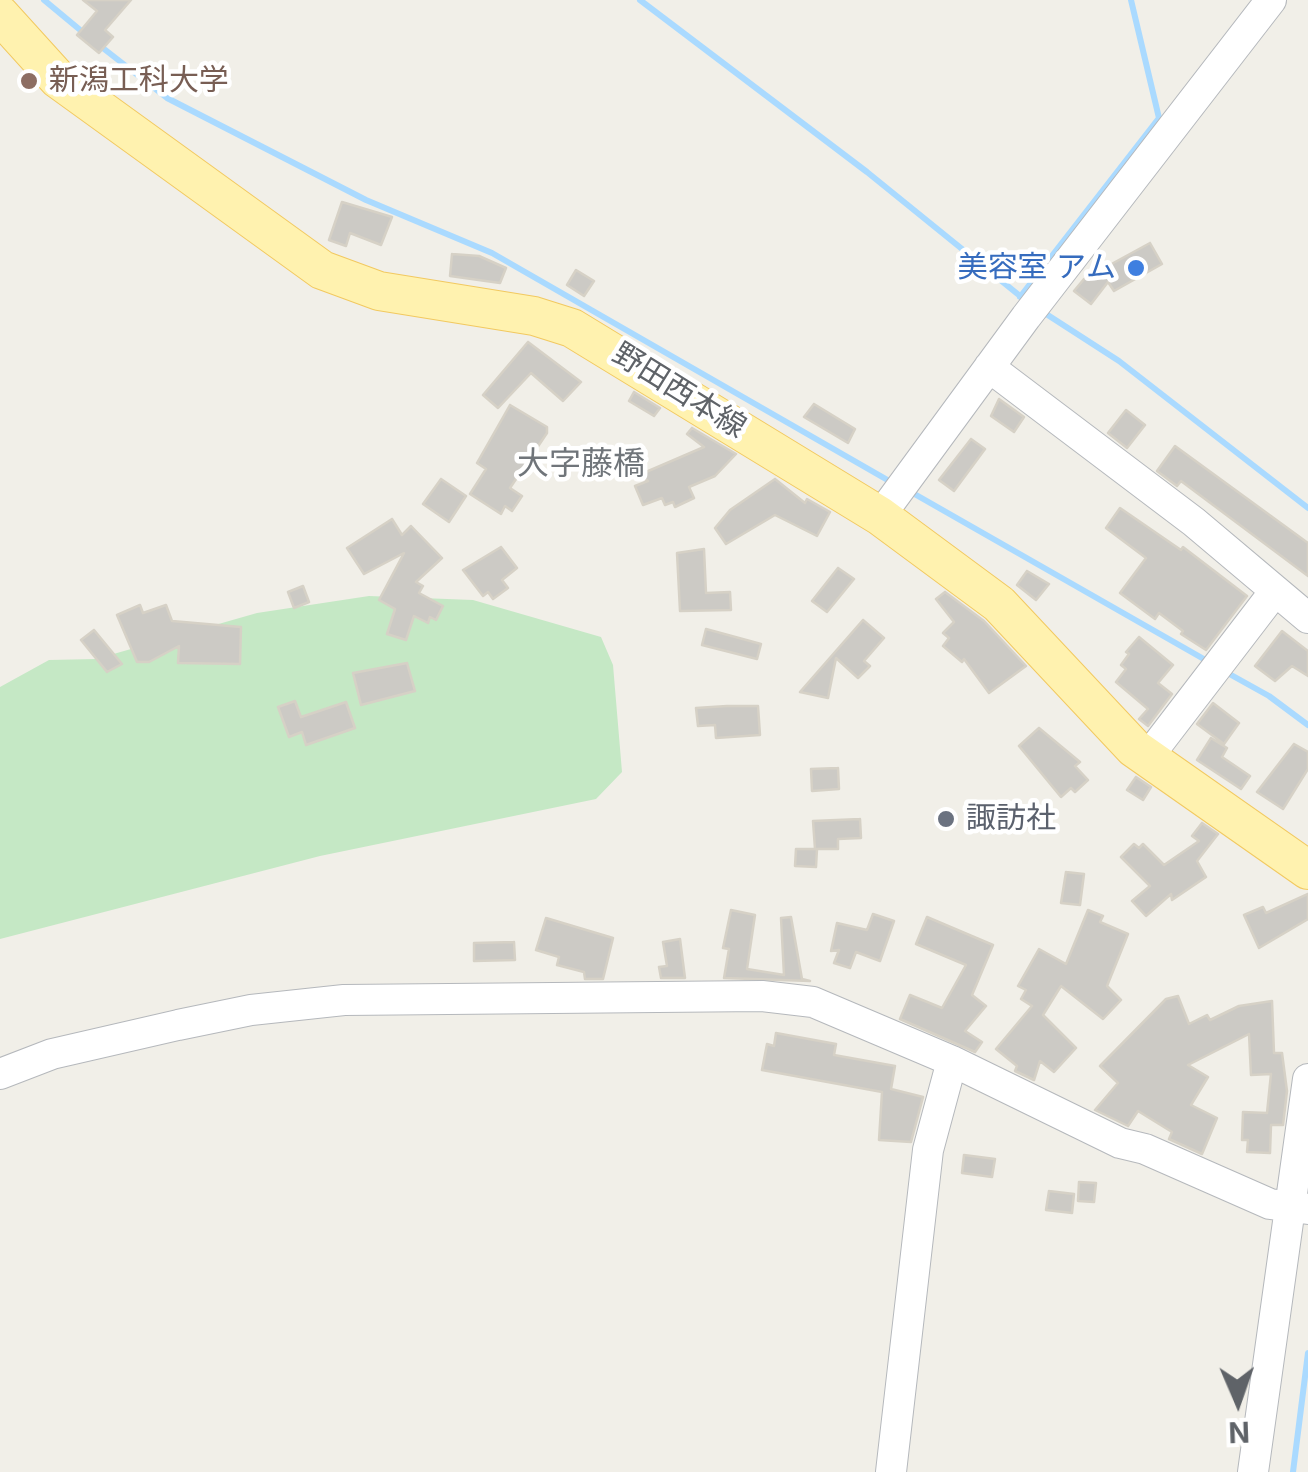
<!DOCTYPE html>
<html>
<head>
<meta charset="utf-8">
<style>
	body { margin:0 }
	#map { position:relative; width:1308px; height:1472px; overflow:hidden; background:#f1efe8; font-family:Inter,sans-serif }
	canvas { display:block }
	.north { position:absolute; left:1188px; top:1352px; width:100px; height:100px; -webkit-text-stroke:8px #fff; paint-order:stroke; rotate:178deg; font-size:28px; font-weight:700; line-height:40px; text-align:center; color:#5f6368 }
	.north::after { content:''; display:block; margin:auto; width:35px; height:45px; background:#5f6368; clip-path:polygon(50% 0,100% 100%,50% 72%,0 100%) }
</style>
</head>
<body>
<div id="map">
<canvas width="1308" height="1472"></canvas>
<div class="north">N</div>
</div>
<script>
const g = document.querySelector('canvas').getContext('2d');
g.lineJoin = 'round';
function paint(path, color) {
  g.fillStyle = color;
  g.fill(path, 'evenodd');
}
function toPath(rows) {
  const path = new Path2D();
  for (const r of rows) {
    path.moveTo(r[0], r[1]);
    for (let i = 2; i < r.length; i += 2) path.lineTo(r[i], r[i + 1]);
  }
  return path;
}
function strokePath(path, color, width, dash) {
  g.strokeStyle = color;
  g.lineWidth = width;
  g.lineCap = dash ? 'butt' : 'round';
  g.setLineDash(dash || []);
  g.stroke(path);
}
function write(font, color, halo, rows, align = 'center') {
  g.font = font + ' Inter,"Noto Sans JP",sans-serif';
  g.lineWidth = 9;
  g.setLineDash([]);
  g.textBaseline = 'middle';
  g.strokeStyle = halo;
  g.fillStyle = color;
  for (const [text, x, y, turn = 0] of rows) {
    g.save();
    g.translate(x, y);
    g.rotate((+turn || 0) * Math.PI / 180);
    g.textAlign = isNaN(turn) ? turn : align;
    if (halo) g.strokeText(text, 0, 0);
    g.fillText(text, 0, 0);
    g.restore();
  }
}
paint(toPath([
	[369,596,473,600,601,637,613,665,622,772,596,799,320,856,0,939,0,687,49,660,96,659,257,613]
]), '#c5e8c5');
strokePath(toPath([
	[44,0,85,34],
	[640,0,867,172,1025,300],
	[99,45,167,98,366,200,492,253,891,482],
	[1020,297,1159,118,1131,0],
	[1040,310,1119,361,1308,508],
	[911,492,1209,662],
	[1224,671,1269,696,1308,725],
	[1293,1472,1308,1353]
]), '#aadaff', 6);
const building = toPath([
	[83,0,131,0,105,30,113,37,99,53,77,35,97,11,83,0],
	[342,202,392,217,381,245,350,233,346,246,329,240,342,202],
	[1150,243,1162,264,1114,291,1108,282,1091,304,1074,291,1084,279,1150,243],
	[452,254,479,256,506,268,500,283,450,276,452,254],
	[576,270,594,281,584,296,567,285,576,270],
	[528,342,581,382,563,401,531,373,498,408,483,395,528,342],
	[634,392,660,408,654,416,629,401,634,392],
	[999,399,1024,417,1014,432,991,416,999,399],
	[814,404,855,429,848,443,804,417,814,404],
	[510,405,547,427,547,433,510,488,522,496,512,511,505,506,501,514,470,494,486,469,477,463,510,405],
	[1126,410,1145,425,1127,448,1108,433,1126,410],
	[692,428,736,454,715,476,689,487,694,498,675,507,673,502,665,505,662,498,643,505,635,486,648,481,639,475,704,447,687,434,692,428],
	[971,439,985,449,954,491,939,480,971,439],
	[1175,446,1308,543,1308,576,1181,481,1177,486,1157,471,1175,446],
	[441,479,466,496,449,522,423,504,441,479],
	[775,479,805,503,807,499,830,512,817,536,775,515,726,544,715,528,730,510,775,479],
	[1120,508,1181,550,1183,547,1247,596,1206,650,1181,634,1183,631,1159,613,1155,619,1120,593,1146,558,1106,528,1120,508],
	[392,519,402,535,411,526,442,558,416,582,423,586,419,593,443,606,436,620,430,617,428,623,414,616,406,640,387,634,395,609,379,600,404,553,364,574,347,548,392,519],
	[501,547,517,568,502,580,508,588,493,599,488,592,483,596,463,570,501,547],
	[704,549,706,593,730,592,731,610,680,611,677,553,704,549],
	[838,568,854,579,827,612,812,601,838,568],
	[1027,571,1049,584,1036,600,1017,585,1027,571],
	[303,586,309,602,294,608,288,592,303,586],
	[945,592,984,621,1026,666,989,693,964,659,962,662,943,646,949,638,943,633,954,622,936,599,945,592],
	[140,605,143,613,166,605,172,621,241,627,240,664,178,663,179,646,149,662,137,662,117,615,140,605],
	[863,620,884,638,864,661,870,666,858,678,836,658,828,698,800,692,863,620],
	[706,629,761,644,757,659,702,645,706,629],
	[94,630,122,664,107,672,81,640,94,630],
	[1282,631,1308,651,1308,676,1292,666,1275,681,1255,666,1282,631],
	[1139,637,1173,665,1158,683,1172,694,1148,726,1139,719,1148,709,1116,682,1126,669,1121,665,1129,654,1126,652,1139,637],
	[407,663,415,691,361,705,353,673,407,663],
	[295,701,301,717,346,702,355,728,306,745,302,732,289,737,278,707,295,701],
	[1213,703,1239,723,1224,744,1197,724,1213,703],
	[727,706,758,706,760,735,716,738,715,725,698,726,696,708,727,706],
	[1039,728,1080,762,1075,766,1088,780,1075,792,1071,788,1061,797,1019,746,1039,728],
	[1211,738,1227,748,1222,757,1250,776,1241,789,1197,760,1211,738],
	[1294,744,1308,752,1308,769,1283,809,1257,792,1294,744],
	[838,768,839,789,812,791,811,769,838,768],
	[1136,777,1151,787,1143,800,1127,790,1136,777],
	[860,819,861,838,838,839,838,849,817,849,816,867,795,866,796,849,815,849,813,821,860,819],
	[1202,823,1218,834,1197,861,1206,877,1172,900,1171,894,1146,916,1132,901,1150,886,1121,857,1134,844,1139,848,1143,844,1164,865,1199,841,1192,836,1202,823],
	[1066,872,1084,874,1080,905,1061,903,1066,872],
	[1308,894,1308,919,1259,948,1244,915,1263,907,1266,913,1308,894],
	[731,910,755,915,747,969,784,975,781,918,791,917,802,979,810,981,724,978,729,949,723,948,731,910],
	[1088,910,1103,916,1100,922,1128,934,1107,986,1121,1000,1103,1019,1061,986,1043,1015,1076,1048,1054,1072,1040,1061,1034,1080,1015,1071,1017,1066,996,1049,1032,1006,1021,999,1026,990,1018,986,1039,949,1066,964,1088,910],
	[873,914,894,921,880,961,856,952,850,968,834,963,839,950,831,951,837,923,867,930,873,914],
	[927,917,993,945,972,995,986,1006,965,1031,982,1042,975,1052,900,1019,910,995,942,1008,966,965,916,944,927,917],
	[546,918,613,938,603,979,585,979,584,972,557,965,559,957,536,950,546,918],
	[680,939,685,978,661,978,659,967,667,966,663,942,680,939],
	[514,942,515,960,474,961,474,943,514,942],
	[1178,996,1189,1024,1207,1015,1210,1020,1239,1006,1272,1001,1274,1053,1282,1053,1287,1091,1283,1125,1271,1125,1270,1153,1247,1152,1248,1140,1242,1140,1243,1112,1267,1113,1271,1074,1251,1075,1249,1034,1188,1065,1208,1077,1191,1105,1217,1118,1202,1154,1169,1139,1172,1132,1138,1111,1128,1126,1095,1110,1118,1083,1100,1066,1166,999,1178,996],
	[776,1033,836,1044,834,1055,895,1066,891,1089,923,1097,911,1142,879,1140,882,1092,762,1070,767,1044,774,1046,776,1033],
	[964,1155,995,1159,992,1177,962,1173,964,1155],
	[1079,1182,1096,1183,1094,1202,1078,1201,1079,1182],
	[1049,1191,1074,1194,1072,1213,1046,1210,1049,1191]
]);
paint(building, '#cccac5');
strokePath(building, '#d6d1c6', 2.5);
const minor = toPath([
	[989,367,1194,522,1308,618],
	[880,516,1026,317,1271,0],
	[1147,758,1275,591],
	[0,1074,52,1054,178,1025,251,1010,344,1000,762,996,813,1002,952,1061,1120,1143,1145,1149,1270,1204,1308,1209],
	[891,1472,928,1150,952,1061],
	[1253,1472,1308,1079]
]);
const major = toPath([
	[0,15,58,79,322,270,379,291,534,316,572,328,880,516,999,604,1134,748,1308,870]
]);
strokePath(minor, '#b5b8bc', 32);
strokePath(major, '#f2c960', 40);
strokePath(minor, '#fff', 30);
strokePath(major, '#fff2af', 38);
for (const [x, y, r, color] of [
	[29,81,10,"#8d6e63"],
	[1136,268,10,"#3f7fe0"],
	[946,819,10,"#6b7280"]
]) {
  const dot = new Path2D();
  dot.arc(x, y, r, 0, 2 * Math.PI);
  g.fillStyle = color;
  g.fill(dot);
  strokePath(dot, '#fff', 4);
}
write('30px', '#785e54', '#fff', [
	["新潟工科大学",49,81]
], 'left');
write('30px', '#366cbe', '#fff', [
	["美容室 アム",1116,268]
], 'right');
write('30px', '#5f6368', '#fff', [
	["野田西本線",679,391,32]
]);
write('30px', '#5b616d', '#fff', [
	["諏訪社",966,819]
], 'left');
write('32px', '#70757a', '#fff', [
	["大字藤橋",581,464]
]);
</script>
</body>
</html>
